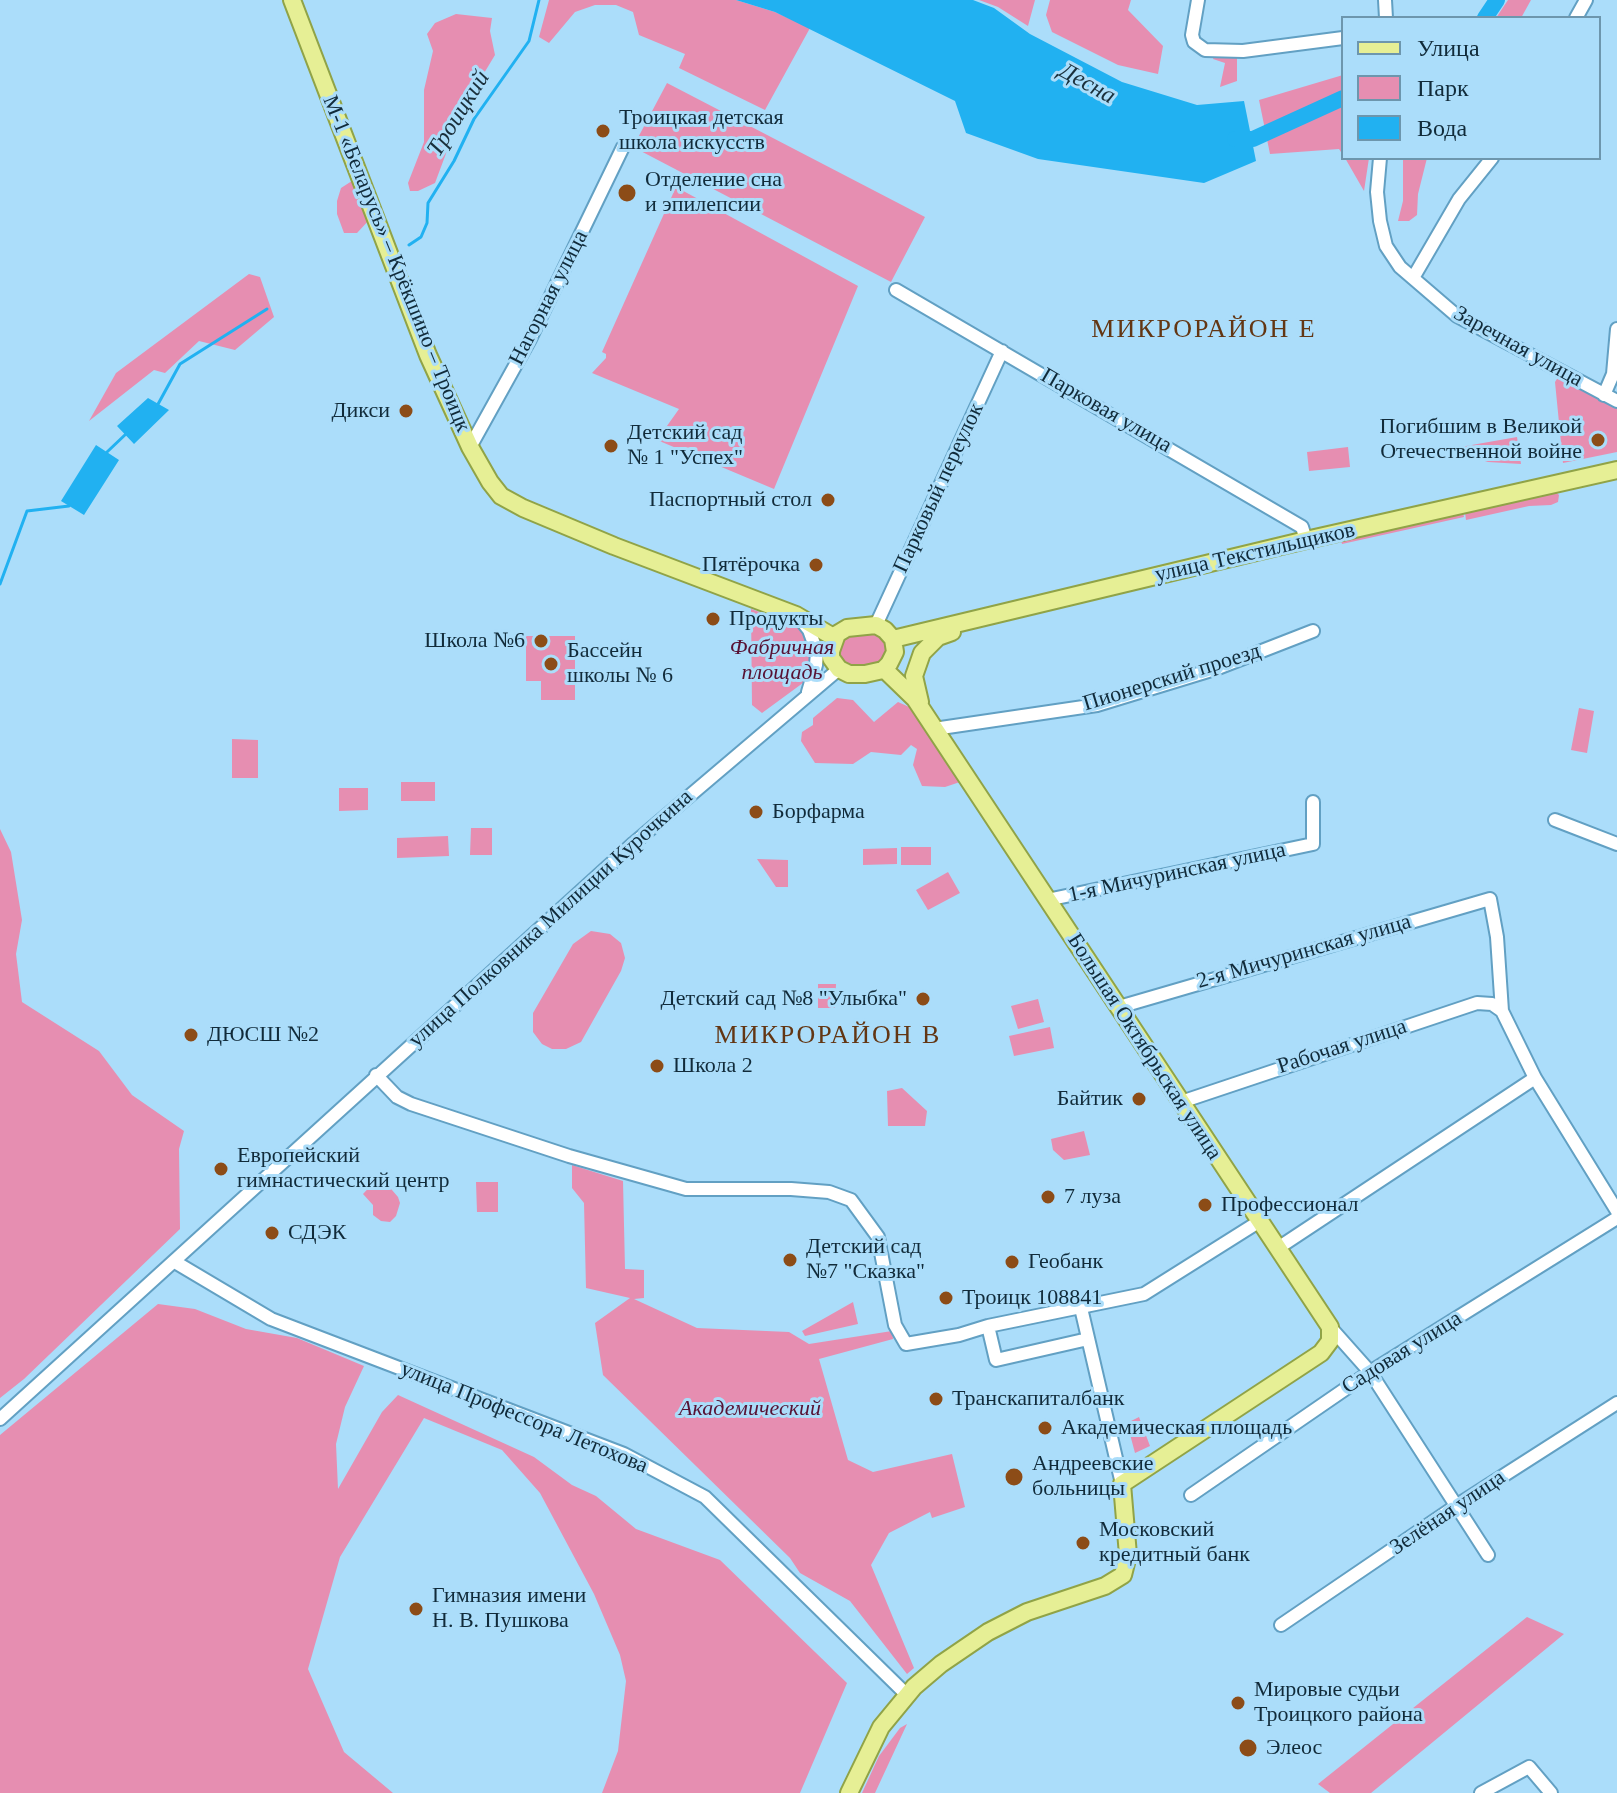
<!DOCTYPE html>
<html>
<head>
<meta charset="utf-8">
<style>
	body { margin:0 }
	#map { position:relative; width:1617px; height:1793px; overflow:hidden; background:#abddfa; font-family:"Times New Roman",serif }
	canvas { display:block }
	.legend { position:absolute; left:1341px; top:16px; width:260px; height:144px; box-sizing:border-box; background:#abddfa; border:2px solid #6d96ad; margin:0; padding:10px 14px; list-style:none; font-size:24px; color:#112b3a }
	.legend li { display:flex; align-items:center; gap:16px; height:40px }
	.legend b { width:40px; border:2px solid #6d96ad }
</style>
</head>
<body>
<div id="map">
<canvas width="1617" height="1793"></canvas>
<ul class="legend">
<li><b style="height:10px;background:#e6ef95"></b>Улица</li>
<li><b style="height:22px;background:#e68eb1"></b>Парк</li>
<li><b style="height:22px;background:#21b1f1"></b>Вода</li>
</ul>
</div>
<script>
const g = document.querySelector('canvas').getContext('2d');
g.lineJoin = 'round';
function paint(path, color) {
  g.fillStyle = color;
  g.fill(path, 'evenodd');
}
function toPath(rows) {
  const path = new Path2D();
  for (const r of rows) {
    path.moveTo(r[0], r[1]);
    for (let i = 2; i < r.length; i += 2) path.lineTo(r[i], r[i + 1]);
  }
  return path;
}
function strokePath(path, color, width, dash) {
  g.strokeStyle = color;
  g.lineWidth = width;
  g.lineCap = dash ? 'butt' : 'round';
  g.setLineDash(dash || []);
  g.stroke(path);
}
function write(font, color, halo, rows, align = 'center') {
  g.font = font + ' "Times New Roman",serif';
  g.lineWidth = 6;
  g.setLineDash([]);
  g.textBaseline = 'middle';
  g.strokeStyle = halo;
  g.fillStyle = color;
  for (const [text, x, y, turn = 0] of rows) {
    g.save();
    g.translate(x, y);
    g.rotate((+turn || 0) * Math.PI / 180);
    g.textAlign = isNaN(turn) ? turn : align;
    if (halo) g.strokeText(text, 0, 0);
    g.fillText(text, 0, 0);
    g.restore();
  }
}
paint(toPath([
	[549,0,736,0,775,12,810,28,765,110,679,68,685,54,639,35,633,12,616,5,595,5,575,12,549,43,539,37],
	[979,0,1035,0,1028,26,998,7],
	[1050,0,1131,0,1128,10,1163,46,1158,74,1118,65,1052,32,1046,15],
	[1508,0,1531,0,1521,18,1496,18],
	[456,14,492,18,490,31,495,55,463,108,435,183,418,191,410,191,408,183,424,142,424,90,433,51,427,34,435,23],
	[1215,53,1237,54,1237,81,1220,87,1225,63,1213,59],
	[1343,75,1343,155,1339,149,1270,154,1259,100],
	[667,83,925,217,891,282,633,147],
	[1345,158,1369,158,1364,191],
	[1403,158,1427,158,1418,194,1417,215,1409,221,1398,221,1403,201],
	[355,179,371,218,357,233,344,233,337,214,337,201,341,188],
	[676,187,858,286,774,489,657,440,679,409,592,373,606,358,606,354,602,352],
	[249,274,260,277,274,317,235,350,199,341,165,373,154,370,89,421,116,373],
	[1560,374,1617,404,1617,452,1563,463,1555,382],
	[1517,437,1521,464,1488,462,1449,449],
	[1348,447,1350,467,1309,471,1307,452],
	[1556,492,1559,495,1558,502,1551,505,1529,506,1466,520,1465,512],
	[1463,513,1464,517,1342,544,1341,540],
	[751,609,802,627,813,656,807,680,762,713,752,705],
	[875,631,882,634,888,646,883,664,851,669,838,658,838,645,844,637],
	[526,636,575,636,575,700,541,700,541,681,526,681],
	[837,698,853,700,874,722,898,702,916,710,963,781,945,787,922,786,913,765,917,749,911,745,901,755,871,752,853,764,815,763,801,741,802,732,813,725,813,718],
	[1579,708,1594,711,1587,753,1571,750],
	[232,739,258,740,258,778,232,778],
	[401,782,435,782,435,801,401,801],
	[339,788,368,788,368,810,339,811],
	[471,828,492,828,492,855,470,855],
	[0,829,11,852,22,920,16,954,22,1002,99,1051,132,1095,184,1131,179,1149,180,1229,24,1379,0,1398],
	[448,836,449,856,397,858,397,838],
	[931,847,931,865,901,865,901,847],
	[897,848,897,864,863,865,863,849],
	[757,859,788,860,788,887,776,887],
	[948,872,960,893,928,910,916,890],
	[591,931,610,934,621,943,625,958,621,971,581,1042,566,1049,552,1049,542,1044,533,1032,533,1013,573,944],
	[818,984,836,984,835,1008,818,1008],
	[1038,999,1044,1022,1018,1029,1011,1006],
	[1050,1027,1054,1048,1014,1056,1009,1036],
	[902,1088,927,1111,925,1126,888,1126,887,1091],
	[1084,1131,1090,1155,1064,1160,1053,1150,1051,1139],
	[572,1165,623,1181,625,1269,644,1270,644,1298,634,1299,697,1328,789,1332,809,1344,892,1331,893,1339,819,1359,848,1460,873,1472,952,1454,965,1507,932,1518,930,1512,889,1533,871,1565,914,1668,907,1674,850,1601,800,1573,790,1558,603,1375,595,1323,630,1298,586,1288,584,1203,572,1188],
	[380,1176,398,1197,400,1203,396,1216,390,1222,381,1221,373,1215,373,1205,363,1194],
	[476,1182,498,1182,498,1212,477,1212],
	[853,1302,858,1324,805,1336,802,1331],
	[158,1304,195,1309,246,1329,297,1338,364,1366,345,1407,336,1444,338,1489,382,1412,398,1395,534,1457,572,1485,596,1496,636,1529,720,1560,847,1683,800,1793,602,1793,618,1751,626,1681,620,1655,594,1594,540,1493,502,1450,424,1418,340,1557,308,1669,344,1752,393,1793,0,1793,0,1435],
	[1139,1417,1150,1446,1135,1453,1127,1423],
	[1527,1617,1564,1634,1371,1793,1330,1793,1318,1784],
	[907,1724,875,1793,862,1793,879,1756,900,1728]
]), '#e68eb1');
paint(toPath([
	[736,0,973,0,994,8,1030,34,1122,82,1197,105,1244,101,1256,161,1204,183,1038,159,966,133,955,101,775,12],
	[148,398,169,410,134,444,117,426],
	[96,445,119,460,84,515,61,501]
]), '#21b1f1');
strokePath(toPath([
	[409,245,421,237,427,223,428,203,454,161,474,119,529,41,539,0],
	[157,406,180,364,267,309],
	[107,452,127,433],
	[0,584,27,511,69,506]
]), '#21b1f1', 3);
strokePath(toPath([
	[1485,18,1497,0],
	[1235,139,1253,139,1343,98]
]), '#21b1f1', 16);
const minor = toPath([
	[1198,0,1192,35,1194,42,1205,50,1243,51,1343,38],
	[1385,0,1386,18],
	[1576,18,1586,0],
	[1380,158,1377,192,1380,221,1386,246,1400,267,1457,316,1617,401],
	[1413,278,1459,199,1492,158],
	[896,290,1302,527,1306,540],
	[1604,395,1613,374,1617,329],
	[470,447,530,339,623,147],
	[801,620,809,630,817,652,816,665,808,692],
	[876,625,1002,351],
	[934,729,1097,705,1218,668,1313,631],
	[1555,820,1617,844],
	[1047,900,1313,844,1313,802],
	[1119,1007,1490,899,1497,937,1502,1011,1535,1078,1617,1211],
	[376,1075,397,1097,411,1104,569,1156,686,1189,791,1189,829,1192,851,1200,878,1237,895,1325,906,1344,959,1335,988,1326],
	[1181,1102,1477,1003,1492,1004,1502,1011],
	[1278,1248,1535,1078],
	[175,1262,271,1319,624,1454,705,1497,907,1695],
	[1081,1308,1122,1484],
	[1330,1327,1370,1372,1488,1555],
	[1088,1339,996,1360,988,1326,1144,1294,1260,1221],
	[0,1419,634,843,839,669],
	[1191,1495,1370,1372,1617,1218],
	[1281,1625,1456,1506,1617,1403],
	[1481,1793,1529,1767,1551,1793]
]);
const major = toPath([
	[292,0,428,355,470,447,490,482,501,496,523,508,614,546,796,615,835,638],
	[876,625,885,630,893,639,895,652,889,664,883,670,865,674,849,674,839,669,831,658,831,651,837,634,847,628,876,625],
	[893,639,1306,540,1617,470],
	[920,702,914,676,922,653,938,637,952,632],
	[849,1793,881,1727,914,1687,941,1664,988,1632,1027,1612,1105,1586,1123,1575,1128,1555,1122,1484,1321,1353,1330,1341,1330,1327,915,699,884,669]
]);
strokePath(minor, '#62a0c3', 16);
strokePath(major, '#90a347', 20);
strokePath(minor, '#fff', 12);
strokePath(major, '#e6ef95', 16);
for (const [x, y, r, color] of [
	[603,131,8,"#8c4c17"],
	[627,193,10,"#8c4c17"],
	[406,411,8,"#8c4c17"],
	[1598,440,8,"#8c4c17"],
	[611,446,8,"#8c4c17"],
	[828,500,8,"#8c4c17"],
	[816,565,8,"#8c4c17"],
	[713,619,8,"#8c4c17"],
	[541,641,8,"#8c4c17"],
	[551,664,8,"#8c4c17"],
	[756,812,8,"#8c4c17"],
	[923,999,8,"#8c4c17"],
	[191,1035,8,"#8c4c17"],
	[657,1066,8,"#8c4c17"],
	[1139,1099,8,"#8c4c17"],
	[221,1169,8,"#8c4c17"],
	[1048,1197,8,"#8c4c17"],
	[1205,1205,8,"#8c4c17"],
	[272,1233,8,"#8c4c17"],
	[790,1260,8,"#8c4c17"],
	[1012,1262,8,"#8c4c17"],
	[946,1298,8,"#8c4c17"],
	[936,1399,8,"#8c4c17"],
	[1045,1428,8,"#8c4c17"],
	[1014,1477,10,"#8c4c17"],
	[1083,1543,8,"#8c4c17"],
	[416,1609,8,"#8c4c17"],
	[1238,1703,8,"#8c4c17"],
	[1248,1748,10,"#8c4c17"]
]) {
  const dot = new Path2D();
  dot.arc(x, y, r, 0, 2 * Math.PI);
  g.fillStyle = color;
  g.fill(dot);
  strokePath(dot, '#abddfa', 3);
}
write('22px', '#112b3a', '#abddfa', [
	["Троицкая детская",619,118],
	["школа искусств",619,143],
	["Отделение сна",645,180],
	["и эпилепсии",645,205],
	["Дикси",390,411,"right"],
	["Погибшим в Великой",1582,427,"right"],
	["Отечественной войне",1582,452,"right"],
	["Детский сад",627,433],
	["№ 1 \"Успех\"",627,458],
	["Паспортный стол",812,500,"right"],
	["Пятёрочка",800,565,"right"],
	["Продукты",729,619],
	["Школа №6",525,641,"right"],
	["Бассейн",567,651],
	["школы № 6",567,676],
	["Борфарма",772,812],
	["Детский сад №8 \"Улыбка\"",907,999,"right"],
	["ДЮСШ №2",207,1035],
	["Школа 2",673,1066],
	["Байтик",1123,1099,"right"],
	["Европейский",237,1156],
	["гимнастический центр",237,1181],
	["7 луза",1064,1197],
	["Профессионал",1221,1205],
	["СДЭК",288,1233],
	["Детский сад",806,1247],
	["№7 \"Сказка\"",806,1272],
	["Геобанк",1028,1262],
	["Троицк 108841",962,1298],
	["Транскапиталбанк",952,1399],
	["Академическая площадь",1061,1428],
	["Андреевские",1032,1464],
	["больницы",1032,1489],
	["Московский",1099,1530],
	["кредитный банк",1099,1555],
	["Гимназия имени",432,1596],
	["Н. В. Пушкова",432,1621],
	["Мировые судьи",1254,1690],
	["Троицкого района",1254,1715],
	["Элеос",1266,1748]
], 'left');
write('22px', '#112b3a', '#abddfa', [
	["М-1 «Беларусь» – Крёкшино – Троицк",396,264,68],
	["Нагорная улица",549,298,-63],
	["Заречная улица",1518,347,29],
	["Парковая улица",1106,411,30],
	["Парковый переулок",939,488,-65],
	["улица Текстильщиков",1255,553,-13],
	["Пионерский проезд",1172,678,-17],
	["1-я Мичуринская улица",1177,873,-12],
	["улица Полковника Милиции Курочкина",551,919,-42],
	["2-я Мичуринская улица",1304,952,-16],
	["Большая Октябрьская улица",1144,1047,57],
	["Рабочая улица",1342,1047,-18],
	["Садовая улица",1402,1353,-32],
	["улица Профессора Летохова",524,1418,22],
	["Зелёная улица",1448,1513,-34]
]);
write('italic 22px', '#571234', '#abddfa', [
	["Фабричная",782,648],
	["площадь",782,673],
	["Академический",750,1409]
]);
write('italic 24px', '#1a2f3b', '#abddfa', [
	["Десна",1087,84,29],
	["Троицкий",459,114,-58]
]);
g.letterSpacing = '2px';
write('26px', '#633613', '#abddfa', [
	["МИКРОРАЙОН Е",1204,330],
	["МИКРОРАЙОН В",828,1036]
]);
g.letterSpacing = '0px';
</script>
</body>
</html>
